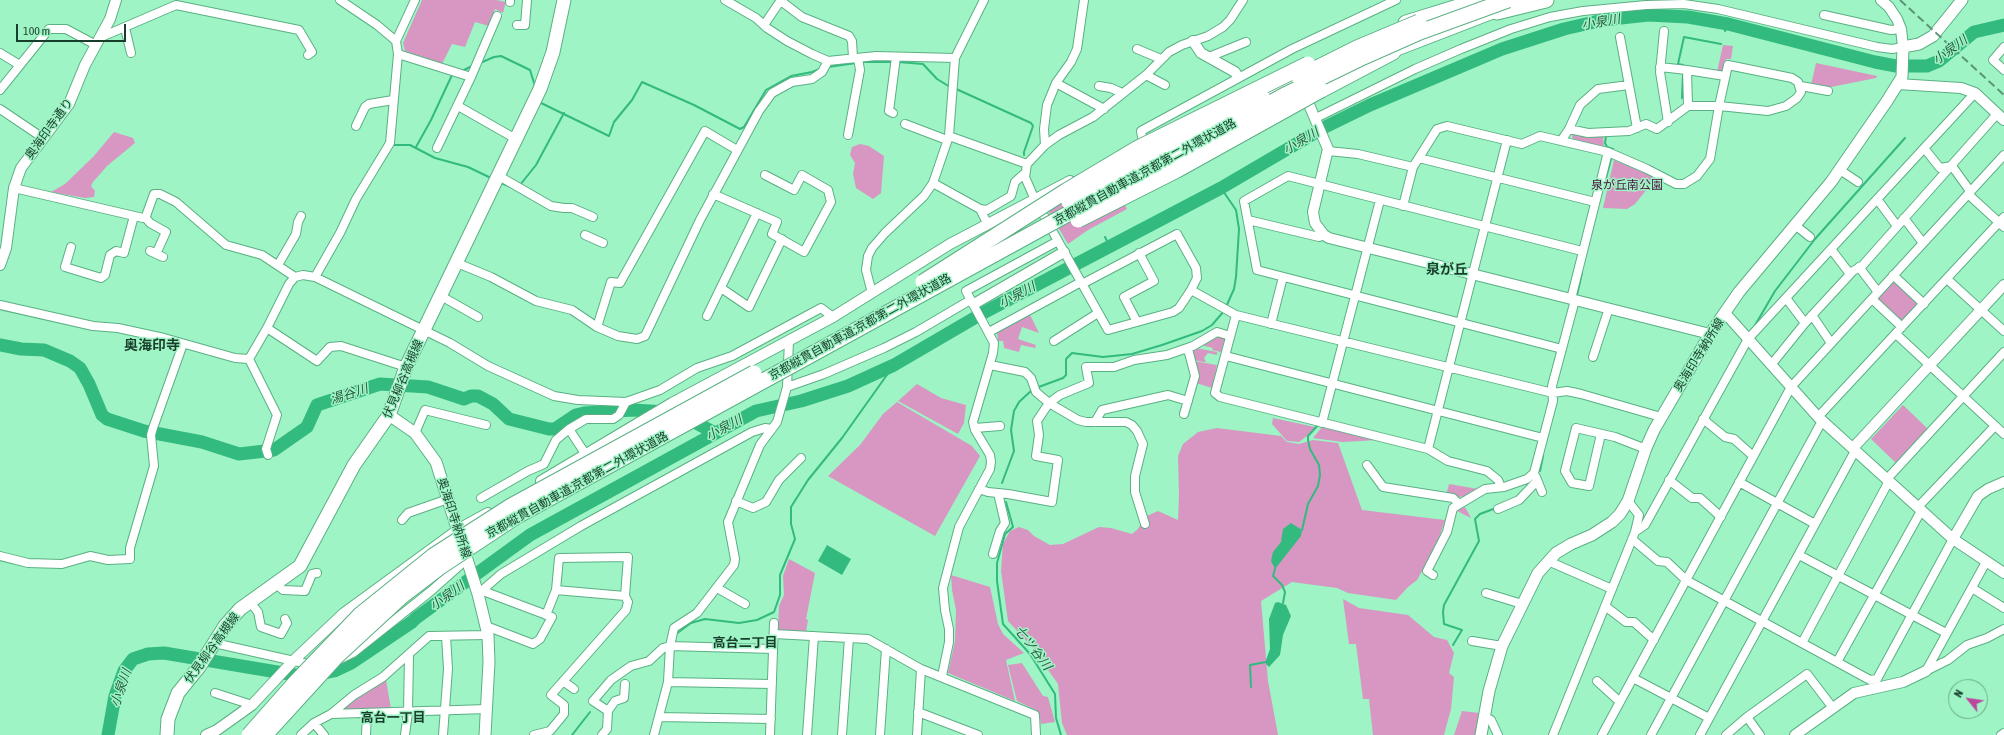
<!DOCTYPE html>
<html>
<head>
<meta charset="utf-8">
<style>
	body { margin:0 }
	#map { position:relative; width:2004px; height:735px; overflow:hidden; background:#9ef4c5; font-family:"Asap Condensed",sans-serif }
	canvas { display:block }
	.north { position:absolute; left:1948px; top:679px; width:40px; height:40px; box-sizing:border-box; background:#9ef4c5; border:1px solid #69ab87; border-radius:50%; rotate:300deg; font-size:11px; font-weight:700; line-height:16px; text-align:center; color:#193d2b }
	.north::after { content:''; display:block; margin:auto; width:14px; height:18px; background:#bc469d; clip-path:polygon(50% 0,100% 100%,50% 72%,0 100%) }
	.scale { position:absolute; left:16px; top:24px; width:110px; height:18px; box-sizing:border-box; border:2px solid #193d2b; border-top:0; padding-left:5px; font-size:12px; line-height:14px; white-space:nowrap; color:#193d2b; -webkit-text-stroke:3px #9ef4c5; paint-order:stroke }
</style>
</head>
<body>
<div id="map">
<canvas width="2004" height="735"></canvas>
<div class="north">N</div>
<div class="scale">100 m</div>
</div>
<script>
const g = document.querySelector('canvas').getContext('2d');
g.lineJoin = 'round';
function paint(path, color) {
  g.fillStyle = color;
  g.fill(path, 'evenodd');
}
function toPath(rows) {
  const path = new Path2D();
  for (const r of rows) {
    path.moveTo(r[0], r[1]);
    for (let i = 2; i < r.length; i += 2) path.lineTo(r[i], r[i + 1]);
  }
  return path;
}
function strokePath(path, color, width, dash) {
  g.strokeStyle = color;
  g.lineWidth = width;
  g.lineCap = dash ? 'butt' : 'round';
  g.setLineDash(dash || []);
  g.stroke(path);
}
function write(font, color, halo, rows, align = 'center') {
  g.font = font + ' "Asap Condensed","Noto Sans JP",sans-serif';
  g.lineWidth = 3;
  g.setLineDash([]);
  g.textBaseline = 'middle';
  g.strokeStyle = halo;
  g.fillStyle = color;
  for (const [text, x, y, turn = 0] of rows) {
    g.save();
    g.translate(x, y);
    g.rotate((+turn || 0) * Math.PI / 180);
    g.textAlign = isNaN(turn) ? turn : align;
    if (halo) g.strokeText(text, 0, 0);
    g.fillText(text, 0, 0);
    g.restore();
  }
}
paint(toPath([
	[422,0,496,0,506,2,503,13,495,9,489,26,475,22,465,47,452,44,442,64,405,51,403,43],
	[1723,45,1733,46,1731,59,1726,59,1724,72,1717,72],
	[1816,63,1877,76,1876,78,1826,88,1811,85],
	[114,132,133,138,135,143,107,166,93,182,91,186,95,191,94,197,85,198,51,192,65,184,94,156],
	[1574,133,1603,135,1604,148,1573,141,1572,134],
	[860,144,869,146,884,156,881,193,873,199,856,188,853,174,855,163,850,155,852,147],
	[1614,160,1652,176,1652,183,1635,204,1627,209,1603,208],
	[1107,167,1127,209,1088,230,1068,244,1046,207],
	[1893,281,1896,282,1919,303,1900,322,1877,301,1877,298],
	[1029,313,1039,333,1022,327,1018,339,1036,345,1035,348,1021,345,1019,352,1004,348,1003,341,998,341,997,330],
	[1216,336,1225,337,1221,352,1212,350,1213,348,1201,345],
	[1196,348,1217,352,1217,355,1208,353,1204,358,1206,362,1204,362,1194,360,1192,353],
	[1194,361,1217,365,1212,388,1196,383],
	[917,384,941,398,966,405,964,423,958,434,898,401],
	[897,402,972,446,980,456,935,536,828,476,860,445,883,414],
	[1903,405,1930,431,1897,464,1871,439],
	[1273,418,1315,427,1315,430,1299,442,1287,441,1272,424],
	[1323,426,1359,436,1378,440,1342,442,1313,438],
	[1217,428,1281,436,1287,442,1299,444,1313,440,1338,443,1362,510,1445,520,1437,544,1417,580,1408,587,1396,600,1348,593,1337,588,1292,582,1261,601,1268,681,1278,735,1067,735,1062,723,1058,684,1032,647,1008,621,1001,571,1003,544,1010,531,1019,527,1028,530,1034,536,1050,545,1063,544,1099,527,1111,528,1132,534,1137,530,1147,516,1158,511,1178,520,1179,495,1178,456,1183,444,1198,432],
	[1449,484,1478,489,1467,496,1459,497,1449,494,1447,492],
	[1460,506,1462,508,1465,507,1471,518,1455,510],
	[789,559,815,573,806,619,808,620,806,632,778,630,779,606,784,595,783,576],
	[951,575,990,587,998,624,1003,634,1024,653,1006,660,1015,701,948,673,955,641,956,610,952,590],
	[1343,599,1359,608,1408,615,1434,637,1447,640,1454,653,1449,673,1454,677,1451,709,1444,735,1373,735,1369,699,1363,699,1356,644,1349,644],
	[1022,663,1043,696,1048,697,1055,722,1041,724,1039,713,1036,710,1017,701,1008,665],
	[386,680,391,709,342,710,357,699],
	[1462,711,1479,713,1481,723,1478,735,1454,735]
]), '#d797c2');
paint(toPath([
	[1291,523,1302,530,1301,536,1275,569,1271,561,1273,552,1281,542,1283,529],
	[827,545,851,559,842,575,818,561],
	[1278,602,1286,605,1291,616,1283,635,1280,655,1269,667,1266,664,1266,660,1270,649,1269,619,1275,603]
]), '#33ba7e');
strokePath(toPath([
	[1725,31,1728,24],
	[860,62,893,62],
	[898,62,923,64,937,79,950,87],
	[480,63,494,57,501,56,530,70,535,86],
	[1683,65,1678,64,1684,37,1721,44],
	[828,67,856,63],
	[462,71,472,66],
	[954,88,1031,123,1033,126,1024,152,1024,155],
	[1682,98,1683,74],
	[539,102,609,136,614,122,632,100,642,82,694,105,740,129,744,127,766,90,791,76,812,72,820,69],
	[1606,136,1605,143,1607,147,1613,149],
	[394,145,410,145,435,158,468,167,491,178],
	[416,147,431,120,452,75],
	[1606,178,1611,159],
	[501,183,516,189],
	[520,185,536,165,564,113],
	[1221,188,1236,210,1239,229,1236,277,1234,289,1226,307],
	[1105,237,1110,247],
	[1577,295,1582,273],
	[1754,327,1775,291,1815,239,1905,138],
	[1036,388,1063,378,1066,375,1066,359,1072,353,1103,357,1132,354,1162,345,1202,331,1212,325,1224,311],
	[1540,471,1543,456],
	[1002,483,1014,451,1011,430,1014,411,1019,402,1032,390],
	[1006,502,1013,527,1005,534,1002,545,997,563,997,581,1003,624,1030,654,1055,694,1056,718,1061,735],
	[1302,530,1308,504,1318,486,1320,475,1319,465,1310,449,1308,440,1308,436,1318,425],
	[1275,569,1273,576,1282,585,1285,592,1283,603],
	[676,634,691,623,705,619,739,623,757,620,774,612,780,595,780,575,795,539,791,524,791,507,808,480,842,438,894,365],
	[1453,645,1462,630,1444,624,1443,612,1444,605,1479,541,1475,519,1480,514,1496,508],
	[1251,687,1250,665,1266,662],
	[572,735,590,712]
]), '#33ba7e', 2);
strokePath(toPath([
	[0,345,21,349,44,350,70,361,80,368,89,384,102,415,107,419,144,431,202,442,239,454,274,450,307,427,317,405,380,384,428,387,464,399,471,396,478,396,493,404,509,419,549,429,555,429,576,415,584,413,633,410,666,412],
	[685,417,715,433],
	[108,735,115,696,124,671,133,659,148,654,164,653,295,675,319,674,334,671,351,663,412,622,416,618,530,535,756,411,801,401,848,386,894,365,983,313,1221,188,1325,127,1370,105,1502,49,1564,29,1603,20,1648,15,1688,17,1728,24,1875,62,1896,66,1927,66,1939,61,1974,32,2004,25]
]), '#33ba7e', 13);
const minor = toPath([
	[340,0,377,25,396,41],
	[725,0,756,18,767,28,787,41,812,54,828,61,876,56,955,58],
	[1243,0,1230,20,1223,27,1208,36,1182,45,1169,52,1146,75,1093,117,1059,135,1045,145,1027,164,1025,177,1035,200,1108,330,1173,312,1179,308,1191,290,1236,315,1553,393,1567,391,1581,394,1661,417],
	[781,1,802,17,849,36,852,41,853,58],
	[510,2,510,0],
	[1824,15,1891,30,1901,29],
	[517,25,525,25,527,0],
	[764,25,781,0],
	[125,28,131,53],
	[1664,31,1660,72,1668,122],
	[1620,37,1637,128],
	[99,38,176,5,299,30,312,52,308,55],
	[2004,47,1993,60,2004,70],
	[1137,49,1161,59],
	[0,53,18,64],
	[398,54,471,77],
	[1209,57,1246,42],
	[1728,65,1792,78,1798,82,1801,92,1797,98,1786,106,1768,111,1719,106,1728,65],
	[1660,67,1687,70],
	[1146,75,1165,85],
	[1056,83,1104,109],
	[1099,86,1111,88,1122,93],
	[1801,86,1828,91],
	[0,90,49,29,66,29,96,45],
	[458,106,516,139],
	[1688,106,1687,70,1725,76],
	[0,109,43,138],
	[893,113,889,111,896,57],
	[1316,118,1415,69,1461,49,1511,29,1550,17,1583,11,1646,5,1684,4,1718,9,1877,47,1892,49,1903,47],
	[905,124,947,140],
	[356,126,365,107,369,104,393,100],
	[848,135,860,70,858,58],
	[949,136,1027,164],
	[1561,141,1569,129,1580,105,1598,89,1629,85],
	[1143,143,1141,131,1292,49,1396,0],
	[1045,145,1044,129,1047,105,1056,83,1071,62,1077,49,1084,0],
	[437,148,471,77,497,16],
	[1924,148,1940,168,1952,166,1970,191],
	[1328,151,1358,154,1413,167],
	[1419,158,1595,202],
	[1840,170,1858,182],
	[499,176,551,206,564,208,572,208,593,217],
	[933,183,980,209,987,223],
	[14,188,143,218,146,216,154,194,160,194,176,202,226,245,262,255,295,277],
	[713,194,777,222,772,234,804,252,831,202,828,190,802,175,794,190,765,175],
	[1968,194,2004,227],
	[1877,199,1897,226],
	[1403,206,1413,167,1437,129,1447,126,1522,144,1540,136,1608,152,1647,169,1676,184,1684,184,1697,176,1710,159,1719,106,1688,106,1657,129,1646,124,1629,131,1588,133,1569,129],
	[980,209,987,210,1011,196,1015,182,1025,173],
	[145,217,150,223,166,232,156,254],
	[1904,218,1923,243],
	[1248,220,1319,237,1324,235],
	[1795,225,1810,237],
	[585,235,603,243],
	[71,247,65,267,101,278,105,275,110,255,116,251,124,253,134,216],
	[1831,249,1850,274],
	[150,251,163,257],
	[457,263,491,277,536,301,572,310,597,327,618,336,637,339,645,336,700,220,759,111,772,93,792,82,812,79,822,72,828,61],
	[278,265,296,234,298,222,301,216],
	[1859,267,1878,292],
	[1893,275,1924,304],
	[315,277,340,233,356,199,390,143,398,54,396,41,415,0],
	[1947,279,2004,331],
	[1082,284,1177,234,1196,268,1197,278,1191,290],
	[721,288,749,307,782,239],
	[872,293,866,270,868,256,872,248,885,233,924,196,933,183,949,136,955,58,984,0],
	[441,296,478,317],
	[1786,298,1805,323,1853,271,1862,266,1997,114],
	[1571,299,1608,152],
	[1872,299,1902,327],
	[0,305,93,326,118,328,164,338,235,358,249,359],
	[1236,315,1215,393,1220,397,1428,449,1448,461,1487,471,1498,480,1501,487],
	[1812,315,1831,343],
	[707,316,757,213],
	[1137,322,1124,297,1154,281,1139,253],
	[1271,324,1283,277],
	[597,327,611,282,620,283,705,131,737,150],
	[267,328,317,361,330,347,341,346,406,367],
	[989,332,1081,282],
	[1896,334,2004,434],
	[1054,341,1098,313],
	[1562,349,1257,270,1244,201,1288,176,1582,251],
	[1226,356,1543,438],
	[1593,357,1609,308],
	[249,359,267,328,289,284,295,277,303,275,315,277,450,343,488,366,554,396,578,400,626,402,660,390,697,368,732,356,821,308,833,317],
	[249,359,277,415,266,449,268,455],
	[990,365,1025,372,1031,378,1036,392,1049,403,1078,420,1086,422,1126,422,1132,425,1137,431,1143,444,1135,476,1135,492,1145,524],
	[1771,365,1805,323],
	[787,387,824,374,884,348,916,332,967,302],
	[1184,414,1195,376,1188,349],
	[1818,417,2004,217],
	[1703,419,1725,437,1734,439,1753,456],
	[1095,422,1102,410,1168,395,1188,401],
	[1322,423,1380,200],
	[975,428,1000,426],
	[415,433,425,410,486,425],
	[1601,434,1589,486,1572,483,1565,471,1576,428,1615,437,1646,449],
	[1428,449,1507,140],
	[586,455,569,429,586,419,613,419,619,415,626,402],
	[1367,465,1383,487,1453,498,1459,504],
	[1536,477,1542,492],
	[1887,479,2004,352],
	[1669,480,1692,498,1700,498,1721,517],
	[1739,482,1815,524],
	[979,489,988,492,1008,494,1052,502,1058,460,1036,456,1039,435,1037,421,1049,403,1060,395,1089,383,1086,367,1114,367,1134,360,1167,355,1193,346,1217,332,1230,336],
	[481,498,528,471,544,464,556,440,569,429],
	[736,501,753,508,766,502,779,480,801,458],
	[1918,507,1995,426],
	[1498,509,1519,500,1537,481],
	[402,520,408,513,448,499],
	[1635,532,1645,525,1748,339,1975,93],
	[1632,539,1658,561,1667,562,1686,580,1870,680,1877,679,1953,539],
	[993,554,1000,531,1005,523,998,493],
	[1799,555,1946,633],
	[0,556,28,563,62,564,90,556,108,560,130,559,130,548,154,466,151,435,153,428,183,344],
	[1548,561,1612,589],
	[1433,575,1427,571,1447,532,1453,508,1485,489,1504,487,1527,479,1534,473,1553,401,1552,386,1575,300],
	[276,584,283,590,305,591,312,574,317,573],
	[717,588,745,604],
	[1972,588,2004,608],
	[483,591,552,617,540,639,533,644,486,626],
	[1486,593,1522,604],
	[478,594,501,574,581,526,752,432,765,428,772,429],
	[250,602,258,612,261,627,281,634,287,623,285,619],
	[1605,606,1626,622,1634,622,1654,640],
	[546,615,556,590,559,558,628,557,625,596],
	[774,634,868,639,921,669,1035,715,1036,735],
	[1472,641,1502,646],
	[214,643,312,665],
	[1802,643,1889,481],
	[339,660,353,653,431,591,467,559],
	[1837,662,1921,511],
	[1926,671,1986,562],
	[1926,671,1948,660,1967,645,1987,638,2004,629],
	[942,676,949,642,949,629,945,610,943,588,959,527,990,469,991,462,990,455,975,430,973,422,993,353,994,343,966,291,1058,241],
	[1633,678,1709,718],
	[563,681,574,689],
	[1597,681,1620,702],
	[668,682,772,684],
	[215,693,252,705],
	[608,711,593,701,611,680,631,666,649,661,663,648,670,646,773,649],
	[918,712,978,735],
	[331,714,487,709],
	[659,717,771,719],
	[1485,717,1491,720,1498,735],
	[1747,717,1760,735],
	[314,723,324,735],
	[301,735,314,723,331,714,354,695,383,677,429,636,488,635],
	[366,735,367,713],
	[405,735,408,712,409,655],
	[443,735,448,669,446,636],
	[534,735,550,731,564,714,564,705,551,695,626,610,628,602,625,596,556,590],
	[602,735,607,729,608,711,615,701,624,698,625,684],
	[654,735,668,682,670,646,674,628,697,613,734,565,735,559,728,522,760,445,777,422,787,387,789,341],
	[770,735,774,623],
	[807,735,814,636],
	[842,735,849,638],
	[880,735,886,649],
	[917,735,921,669],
	[1553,735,1635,532,1639,515,1628,501],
	[1602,735,1791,387,2004,155],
	[1651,735,1822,421],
	[1700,735,1855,451],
	[1726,735,1747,717,1807,674,1833,708],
	[2001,735,2004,733]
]);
const tertiary = toPath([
	[1881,0,1889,7,1897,19,1901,29,1903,47],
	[1456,8,1478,0],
	[1193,41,1201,53,1235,72,1238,77],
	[1388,54,1502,10],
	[1898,84,1961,88,1975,93,2004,120],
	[1304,93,1328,149,1313,212,1315,223,1324,235,1329,238,1710,334],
	[1255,98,1297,82],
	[0,265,6,248,14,188,21,168,69,104,85,65,110,19,116,0],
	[974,304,1064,252],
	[1725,313,1818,417,1953,539,2004,573],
	[1853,448,2004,285],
	[541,481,672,403,833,317,950,244,1070,181],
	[1953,539,1978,496,1988,489,2004,482],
	[206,735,217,730,252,705,293,661,344,613,459,529,488,513],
	[1795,735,1854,693,1903,682,1926,671]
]);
const secondary = toPath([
	[389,415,415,433,436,462,478,594,488,635,489,662,485,735],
	[1481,735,1489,691,1502,646,1538,573,1556,553,1571,544,1592,535,1612,522,1620,514,1628,501,1646,448,1654,430,1710,334,1739,292,1831,182,1887,101,1902,77,1903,47,1919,44,1933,36,1962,0]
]);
const primary = toPath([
	[167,735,168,719,178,693,199,667,225,626,240,609,300,566,354,465,389,415,406,367,540,89,553,52,564,0]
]);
const motorway = toPath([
	[1497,12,1546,0],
	[1406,23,1461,6],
	[1321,90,1393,52]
]);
strokePath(minor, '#5ab083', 10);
strokePath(tertiary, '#5ab083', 12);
strokePath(secondary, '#5ab083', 13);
strokePath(primary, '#5ab083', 15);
strokePath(motorway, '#5ab083', 17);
strokePath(minor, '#fff', 8);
strokePath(tertiary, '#fff', 10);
strokePath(secondary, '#fff', 11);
strokePath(primary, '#fff', 13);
strokePath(motorway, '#fff', 15);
strokePath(toPath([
	[1900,0,2004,95]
]), '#5a9676', 2, [8, 4]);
const motorwayBridge = toPath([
	[1299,77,1357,48,1419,22],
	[1069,202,1176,141,1262,97],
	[1078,220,1177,170,1321,90],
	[923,282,1066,191,1138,148,1308,64],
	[249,735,294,684,361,614,433,556,511,506,754,373],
	[265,735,337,656,402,596,440,567,517,516,1283,96,1359,59,1420,32,1508,0]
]);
strokePath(motorwayBridge, '#5ab083', 17, []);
strokePath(motorwayBridge, '#fff', 15);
write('12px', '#193d2b', '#9ef4c5', [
	["奥海印寺通り",49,129,-54],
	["京都縦貫自動車道;京都第二外環状道路",1145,172,-29],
	["京都縦貫自動車道;京都第二外環状道路",860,327,-29],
	["奥海印寺納所線",1699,355,-58],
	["伏見柳谷高槻線",403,379,-67],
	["京都縦貫自動車道;京都第二外環状道路",577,485,-29],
	["奥海印寺納所線",454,518,72],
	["伏見柳谷高槻線",212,648,-54]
]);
write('12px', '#4e1340', '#9ef4c5', [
	["泉が丘南公園",1627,185]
]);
write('italic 13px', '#295c42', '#9ef4c5', [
	["小泉川",1601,22,-10],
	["小泉川",1950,50,-36],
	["小泉川",1301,141,-31],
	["小泉川",1017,295,-28],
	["湯谷川",349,394,-18],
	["小泉川",724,428,-29],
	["小泉川",447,596,-36],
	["七ツ谷川",1033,648,53],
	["小泉川",121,688,-71]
]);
write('bold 13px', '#193d2b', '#9ef4c5', [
	["高台二丁目",745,643],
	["高台一丁目",393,718]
]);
write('bold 14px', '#193d2b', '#9ef4c5', [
	["泉が丘",1447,270],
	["奥海印寺",152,346]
]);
</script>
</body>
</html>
